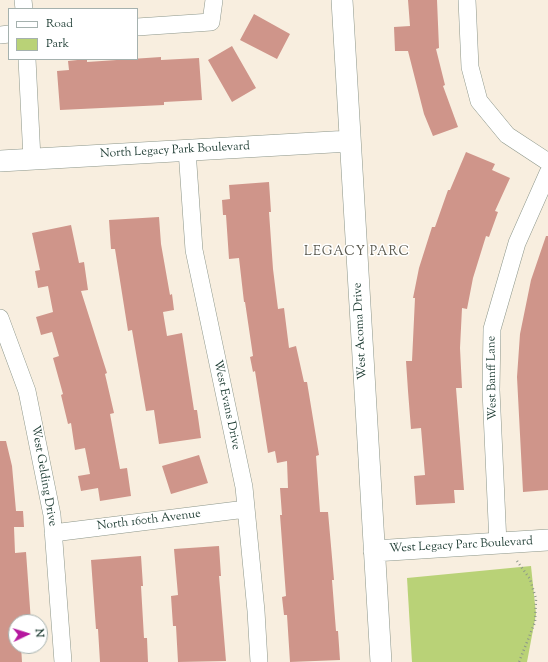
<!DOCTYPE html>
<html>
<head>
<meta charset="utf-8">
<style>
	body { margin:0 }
	#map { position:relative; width:548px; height:662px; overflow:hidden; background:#f8eedf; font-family:"Sorts Mill Goudy",serif }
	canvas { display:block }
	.legend { position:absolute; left:8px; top:8px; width:130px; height:52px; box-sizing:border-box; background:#fff; border:1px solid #a5b1ae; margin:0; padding:5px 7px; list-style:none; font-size:12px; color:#1f3d34 }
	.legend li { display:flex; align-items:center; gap:8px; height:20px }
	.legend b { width:20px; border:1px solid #a5b1ae }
	.north { position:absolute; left:8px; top:614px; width:40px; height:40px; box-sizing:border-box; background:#fff; border:1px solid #a5b1ae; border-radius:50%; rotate:86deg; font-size:11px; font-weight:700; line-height:16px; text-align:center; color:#1f3d34 }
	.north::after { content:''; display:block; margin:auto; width:14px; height:18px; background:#b5179e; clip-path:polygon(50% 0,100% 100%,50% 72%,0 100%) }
</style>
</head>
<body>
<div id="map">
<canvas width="548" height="662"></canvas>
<ul class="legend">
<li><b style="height:5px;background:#fff"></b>Road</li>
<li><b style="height:11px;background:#b9d277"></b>Park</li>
</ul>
<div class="north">N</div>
</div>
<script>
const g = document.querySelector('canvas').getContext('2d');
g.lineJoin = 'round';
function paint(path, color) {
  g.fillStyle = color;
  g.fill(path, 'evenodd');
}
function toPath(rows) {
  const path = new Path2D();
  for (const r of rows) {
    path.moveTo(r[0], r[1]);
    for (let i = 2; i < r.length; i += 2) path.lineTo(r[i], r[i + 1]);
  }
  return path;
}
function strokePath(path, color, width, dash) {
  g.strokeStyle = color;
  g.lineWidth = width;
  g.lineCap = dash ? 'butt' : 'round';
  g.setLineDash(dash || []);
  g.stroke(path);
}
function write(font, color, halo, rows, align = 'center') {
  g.font = font + ' "Sorts Mill Goudy",serif';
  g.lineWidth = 3;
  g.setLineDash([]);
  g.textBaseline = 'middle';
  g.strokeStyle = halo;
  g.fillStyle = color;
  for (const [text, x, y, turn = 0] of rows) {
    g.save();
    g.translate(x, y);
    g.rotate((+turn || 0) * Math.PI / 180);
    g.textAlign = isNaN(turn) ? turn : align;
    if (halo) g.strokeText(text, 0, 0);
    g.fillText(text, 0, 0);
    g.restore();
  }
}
paint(toPath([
	[531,566,536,614,527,662,412,662,407,578]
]), '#b9d277');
paint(toPath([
	[408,0,437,0,439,48,436,49,445,85,443,86,458,127,433,136,424,114,408,51,395,51,394,27,410,26],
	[254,14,290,34,277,59,240,40],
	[232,46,256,88,232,102,208,60],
	[161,57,161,60,199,58,202,100,164,102,164,105,60,110,57,71,69,70,68,61,87,59,87,62],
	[466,152,495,164,492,170,510,178,495,211,498,212,489,237,486,236,473,278,467,309,462,308,460,348,462,388,456,388,464,490,454,490,455,503,416,505,414,476,425,475,421,428,411,429,408,391,406,361,412,361,415,298,413,298,419,268,432,227,435,227,448,190,450,190],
	[269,182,271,212,269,212,273,269,278,309,284,308,289,348,296,346,304,382,307,382,319,455,316,456,320,512,328,512,334,580,332,580,336,631,338,631,340,660,290,662,287,615,284,615,282,597,286,596,280,515,282,515,280,488,288,488,287,461,277,463,275,451,268,453,255,371,253,372,250,357,253,356,245,302,244,302,239,258,229,259,226,215,223,215,222,200,230,199,229,185],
	[159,217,161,244,170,295,172,294,174,310,163,312,167,336,182,333,194,410,197,410,201,438,159,444,154,410,146,411,132,330,128,331,115,249,111,249,109,220],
	[71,225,79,263,84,262,88,290,81,291,107,373,105,374,114,413,110,414,120,469,127,468,131,496,100,501,98,488,81,491,78,476,90,474,85,448,75,450,71,423,68,424,61,395,63,394,53,358,59,356,52,332,41,335,36,317,53,312,48,286,38,288,35,271,40,270,32,233],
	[546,236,548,236,548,490,523,492,517,377,520,334,531,280],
	[0,441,6,441,12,466,16,511,23,511,24,527,14,527,15,553,26,552,31,622,16,622,16,646,21,646,22,662,0,662],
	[199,455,208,483,171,494,162,466],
	[219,546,221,576,219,576,226,661,178,662,176,626,173,626,171,596,178,595,174,549],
	[141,556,143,586,141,586,144,638,147,638,148,662,100,662,98,629,96,629,91,560]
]), '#cf958a');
const minor = toPath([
	[23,0,24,9],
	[467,0,470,67,479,101,507,135,548,162],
	[137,27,211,22,214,0],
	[0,35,9,34],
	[27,59,32,159],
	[187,150,194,250,244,487,256,611,259,662],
	[0,318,27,391,52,515,63,662],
	[53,533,246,509],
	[498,544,491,390,492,329,517,243,548,173]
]);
const tertiary = toPath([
	[342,0,381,662],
	[0,161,350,141],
	[374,551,548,540]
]);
strokePath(minor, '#8c968a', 18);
strokePath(tertiary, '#8c968a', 22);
strokePath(toPath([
	[517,561,530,579,536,599,535,622,519,662]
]), '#8c968a', 2.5, [1, 3]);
strokePath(minor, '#fff', 17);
strokePath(tertiary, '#fff', 21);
write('12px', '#1f3d34', '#fff', [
	["North Legacy Park Boulevard",175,151,-3],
	["West Acoma Drive",361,331,-93],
	["West Banff Lane",493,378,-91],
	["West Evans Drive",226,405,78],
	["West Gelding Drive",43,476,80],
	["North 160th Avenue",149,521,-7],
	["West Legacy Parc Boulevard",461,546,-3]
]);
g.letterSpacing = '1px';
write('13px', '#5d5c52', '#fff', [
	["LEGACY PARC",357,253]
]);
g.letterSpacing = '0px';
</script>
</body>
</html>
